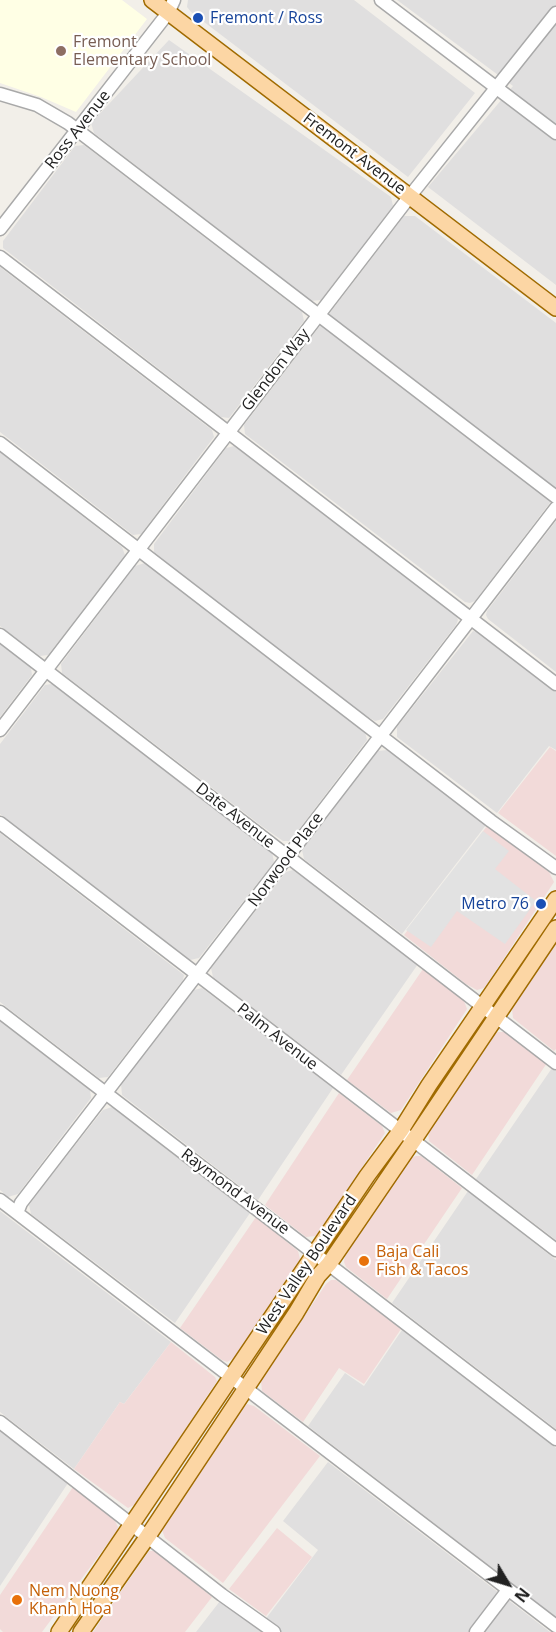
<!DOCTYPE html>
<html>
<head>
<meta charset="utf-8">
<style>
	body { margin:0 }
	#map { position:relative; width:556px; height:1632px; overflow:hidden; background:#f2efe9; font-family:"Open Sans",sans-serif }
	canvas { display:block }
	.north { position:absolute; left:478px; top:1554px; width:60px; height:60px; -webkit-text-stroke:4px #fff; paint-order:stroke; rotate:128deg; font-size:16px; font-weight:700; line-height:24px; text-align:center; color:#222 }
	.north::after { content:''; display:block; margin:auto; width:21px; height:27px; background:#222; clip-path:polygon(50% 0,100% 100%,50% 72%,0 100%) }
</style>
</head>
<body>
<div id="map">
<canvas width="556" height="1632"></canvas>
<div class="north">N</div>
</div>
<script>
const g = document.querySelector('canvas').getContext('2d');
g.lineJoin = 'round';
function paint(path, color) {
  g.fillStyle = color;
  g.fill(path, 'evenodd');
}
function toPath(rows) {
  const path = new Path2D();
  for (const r of rows) {
    path.moveTo(r[0], r[1]);
    for (let i = 2; i < r.length; i += 2) path.lineTo(r[i], r[i + 1]);
  }
  return path;
}
function strokePath(path, color, width, dash) {
  g.strokeStyle = color;
  g.lineWidth = width;
  g.lineCap = dash ? 'butt' : 'round';
  g.setLineDash(dash || []);
  g.stroke(path);
}
function write(font, color, halo, rows, align = 'center') {
  g.font = font + ' "Open Sans",sans-serif';
  g.lineWidth = 4.5;
  g.setLineDash([]);
  g.textBaseline = 'middle';
  g.strokeStyle = halo;
  g.fillStyle = color;
  for (const [text, x, y, turn = 0] of rows) {
    g.save();
    g.translate(x, y);
    g.rotate((+turn || 0) * Math.PI / 180);
    g.textAlign = isNaN(turn) ? turn : align;
    if (halo) g.strokeText(text, 0, 0);
    g.fillText(text, 0, 0);
    g.restore();
  }
}
paint(toPath([
	[188,0,354,0,475,93,408,177,191,12,187,7],
	[397,0,556,0,556,285,428,187,513,86],
	[169,40,391,197,393,206,321,300,311,301,94,133,91,123],
	[84,145,302,312,304,321,229,418,221,417,3,248,3,241,75,146],
	[404,216,415,216,556,323,556,495,475,601,470,603,465,602,245,434,244,425],
	[0,267,212,430,214,437,141,534,133,535,0,432],
	[234,446,456,615,458,620,456,625,383,719,375,721,320,689,365,732,367,740,290,841,283,841,263,827,62,673,61,664,135,566,145,563,307,679,154,552,154,544,226,448],
	[0,452,122,547,125,555,48,655,40,656,0,626],
	[556,521,556,672,488,619,486,615,487,611],
	[473,631,478,632,556,692,556,750,549,746,497,813,397,737,397,727],
	[0,644,31,668,32,675,0,717],
	[52,684,272,852,274,862,199,958,190,960,0,814,0,744,45,685],
	[387,750,486,825,402,934,304,859,302,850,378,751],
	[0,833,184,975,183,980,108,1077,99,1078,0,1002],
	[293,870,418,964,341,1075,213,977,211,968,286,872],
	[202,988,333,1088,258,1200,122,1095,121,1084,194,990],
	[0,1021,90,1090,91,1098,18,1194,8,1197,0,1190],
	[552,1068,556,1071,556,1240,476,1179],
	[112,1107,250,1213,175,1323,31,1214,29,1205,50,1177,103,1110],
	[468,1191,556,1260,556,1429,392,1303],
	[0,1211,171,1342,124,1404,120,1402,74,1469,0,1412],
	[402,1330,556,1448,556,1617,308,1426,345,1373,364,1386],
	[0,1431,68,1483,0,1586],
	[328,1462,550,1632,196,1632,220,1601,258,1629,318,1550,283,1521]
]), '#e0dfdf');
paint(toPath([
	[550,747,556,751,556,856,498,813],
	[487,826,549,872,554,882,491,978,484,988,477,990,466,984,404,935],
	[556,942,556,1049,554,1051,513,1018,512,1009],
	[423,969,464,1001,467,1009,401,1110,391,1113,347,1080],
	[498,1032,505,1032,547,1063,472,1175,429,1141,428,1132,495,1034],
	[339,1093,382,1126,385,1133,316,1236,306,1237,265,1205],
	[416,1156,421,1156,462,1188,387,1299,346,1267,344,1262,345,1256,411,1158],
	[256,1217,298,1251,300,1259,234,1358,227,1362,222,1360,180,1328],
	[331,1280,336,1280,401,1329,364,1384,339,1368,303,1422,262,1391,261,1381,326,1284],
	[171,1342,215,1377,217,1381,136,1504,128,1508,74,1469,120,1402,124,1404],
	[247,1404,254,1406,320,1456,223,1583,165,1538,162,1530,240,1411],
	[73,1487,114,1519,118,1527,117,1531,42,1632,3,1632,0,1629,0,1595],
	[277,1528,312,1557,266,1616,229,1589],
	[149,1551,155,1551,212,1597,185,1632,93,1632]
]), '#f2dad9');
paint(toPath([
	[0,0,122,0,147,19,76,112,41,97,0,83]
]), '#ffffe5');
paint(toPath([
	[483,831,509,851,495,869,536,901,505,944,457,911,431,947,406,930]
]), '#e2e2e2');
const minor = toPath([
	[381,0,556,133],
	[0,94,37,105,68,123,556,497],
	[0,229,168,13,174,0],
	[0,257,556,684],
	[0,443,491,821,556,868],
	[0,635,556,1063],
	[0,730,410,196,556,13],
	[0,823,556,1250],
	[0,1012,556,1439],
	[0,1200,556,1626],
	[17,1213,21,1203,556,508],
	[0,1422,222,1595,274,1632],
	[476,1632,508,1590]
]);
const major = toPath([
	[152,0,556,308],
	[59,1632,367,1176,401,1130,429,1085,556,899],
	[81,1632,148,1536,296,1313,318,1276,329,1264,413,1141,556,928]
]);
strokePath(minor, '#a9a9a9', 15);
strokePath(major, '#a06b00', 18);
strokePath(minor, '#fff', 12);
strokePath(major, '#fcd6a4', 15);
for (const [x, y, r, color] of [
	[198,18,6,"#1a4fb4"],
	[61,51,6,"#8d6e63"],
	[541,904,6,"#1a4fb4"],
	[364,1261,6,"#e8710a"],
	[17,1600,6,"#e8710a"]
]) {
  const dot = new Path2D();
  dot.arc(x, y, r, 0, 2 * Math.PI);
  g.fillStyle = color;
  g.fill(dot);
  strokePath(dot, '#fff', 2);
}
write('16px', '#164399', '#fff', [
	["Fremont / Ross",210,18],
	["Metro 76",529,904,"right"]
], 'left');
write('16px', '#785e54', '#fff', [
	["Fremont",73,42],
	["Elementary School",73,60]
], 'left');
write('16px', '#222', '#fff', [
	["Ross Avenue",78,130,-52],
	["Fremont Avenue",354,154,37],
	["Glendon Way",276,370,-52],
	["Date Avenue",235,816,38],
	["Norwood Place",286,860,-53],
	["Palm Avenue",277,1037,38],
	["Raymond Avenue",235,1192,37],
	["West Valley Boulevard",307,1265,-56]
]);
write('16px', '#c56008', '#fff', [
	["Baja Cali",376,1252],
	["Fish & Tacos",376,1270],
	["Nem Nuong",29,1591],
	["Khanh Hoa",29,1609]
], 'left');
</script>
</body>
</html>
